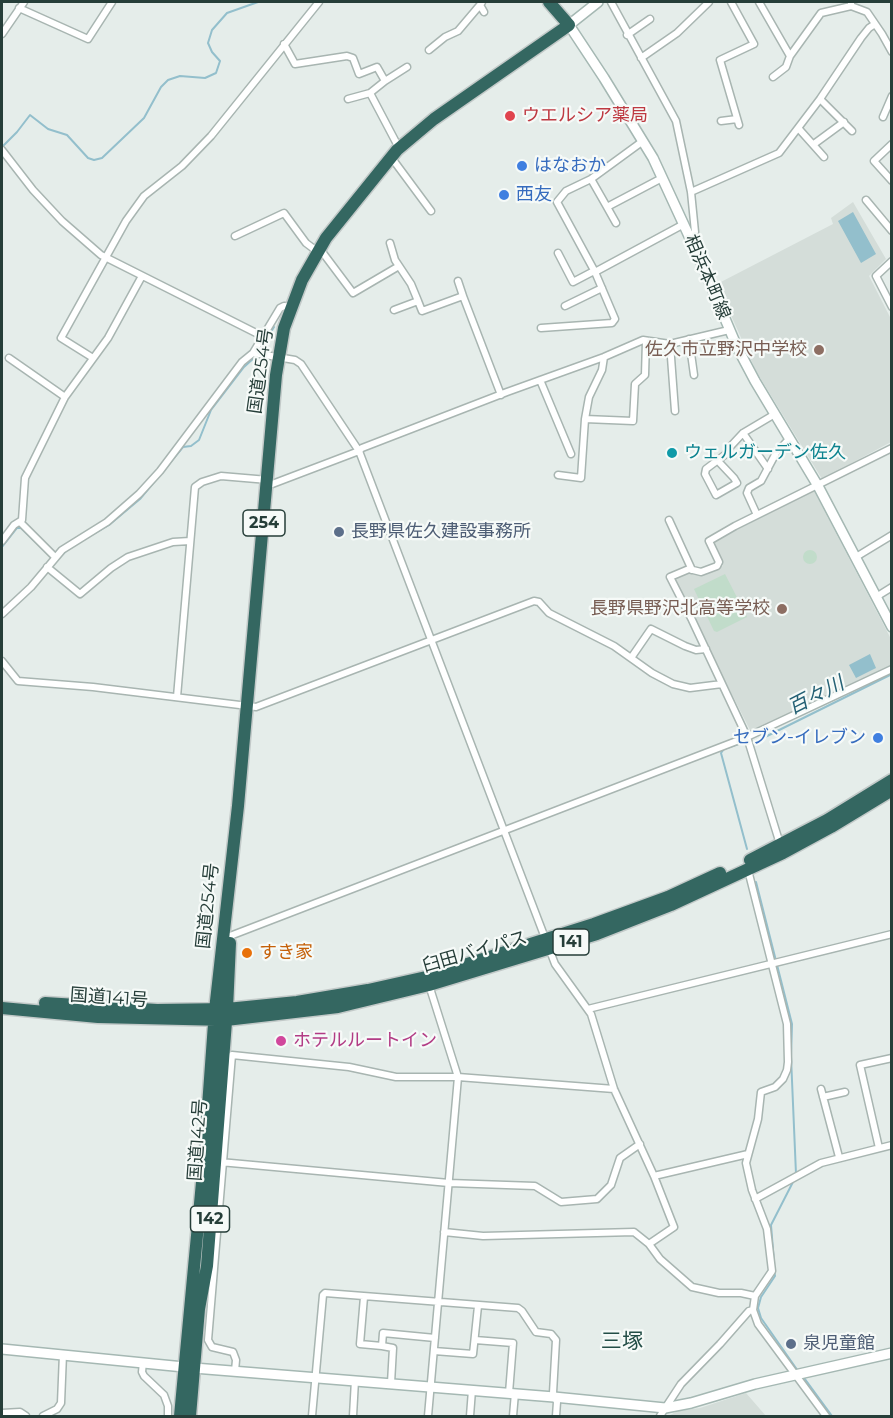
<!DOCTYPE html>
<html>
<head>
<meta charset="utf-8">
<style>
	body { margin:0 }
	#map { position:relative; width:893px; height:1418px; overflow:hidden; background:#e5edea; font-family:Montserrat,sans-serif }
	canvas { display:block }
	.frame { position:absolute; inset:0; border:3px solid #263e39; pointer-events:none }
</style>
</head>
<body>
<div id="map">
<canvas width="893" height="1418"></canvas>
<div class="frame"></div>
</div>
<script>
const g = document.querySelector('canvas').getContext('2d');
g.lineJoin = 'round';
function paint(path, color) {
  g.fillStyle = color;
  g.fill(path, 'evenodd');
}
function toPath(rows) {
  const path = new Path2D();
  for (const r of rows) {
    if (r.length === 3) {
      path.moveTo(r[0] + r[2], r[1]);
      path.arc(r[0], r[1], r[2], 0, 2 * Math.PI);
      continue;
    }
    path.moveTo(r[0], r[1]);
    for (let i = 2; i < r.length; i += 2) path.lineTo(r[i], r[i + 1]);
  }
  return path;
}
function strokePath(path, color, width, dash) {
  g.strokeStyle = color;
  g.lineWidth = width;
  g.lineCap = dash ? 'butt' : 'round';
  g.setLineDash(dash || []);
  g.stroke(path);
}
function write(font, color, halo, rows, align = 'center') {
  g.font = font + ' Montserrat,"Noto Sans JP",sans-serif';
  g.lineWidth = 4.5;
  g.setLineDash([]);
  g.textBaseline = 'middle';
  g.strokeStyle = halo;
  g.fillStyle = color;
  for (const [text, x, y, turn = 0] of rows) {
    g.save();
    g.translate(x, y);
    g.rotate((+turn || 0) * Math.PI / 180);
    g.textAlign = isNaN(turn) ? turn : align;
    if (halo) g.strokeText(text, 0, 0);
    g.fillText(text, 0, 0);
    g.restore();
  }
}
paint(toPath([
	[853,202,886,259,869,276,891,319,891,442,822,479,756,371,717,284,833,224,831,218],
	[814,491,891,639,891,665,751,732,673,578,691,573,700,574,723,566,713,542],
	[746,1393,766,1416,668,1416,678,1411,700,1408]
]), '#d4ddd9');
paint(toPath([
	[810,557,7],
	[725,574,747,617,717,632,714,631,694,589]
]), '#c1dcca');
paint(toPath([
	[853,212,876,254,861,263,838,221],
	[870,654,876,668,856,678,849,665]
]), '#93bfcc');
strokePath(toPath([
	[2,147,17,132,30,115,48,129,67,135,88,158,94,160,102,158,144,118,161,87,168,80,180,76,205,78,216,73,220,61,212,52,208,43,212,30,227,13,258,2],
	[90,536,109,525,140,499,183,447,191,446,199,440,211,410,244,367,255,357,274,327],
	[2,547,17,528,21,528,52,558],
	[59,558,67,550],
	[744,742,724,749,721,753,747,849],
	[753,743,892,674],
	[756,882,792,1024,791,1057,796,1174],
	[774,1262,771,1225,794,1180],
	[774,1270,775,1276,761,1297,758,1308,761,1318,798,1371],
	[802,1375,832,1416]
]), '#93bfcc', 2);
const street = toPath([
	[482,2,480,5,484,12],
	[611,2,676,121,691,192,695,232,690,237],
	[731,2,754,44,720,60,739,125],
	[759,2,790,56,821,13,851,6],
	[851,2,851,6,867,12,882,34,892,52],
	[19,8,88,39,112,2],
	[2,34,24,2],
	[627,35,650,19],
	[284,44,295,64,347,56,353,58,359,74,377,67,385,81,370,93,399,148],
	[429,50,445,37,458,31,480,5],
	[641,58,677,33,709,2],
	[773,77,786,67,790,56],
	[385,81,407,67],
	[348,99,370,93],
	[820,99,852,131],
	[883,117,892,96],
	[721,121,737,119],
	[799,129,824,157],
	[814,144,844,122],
	[892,144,874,161,892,181],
	[2,150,33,190,62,221,101,255,262,336],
	[391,157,431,211],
	[591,179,607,207,662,178],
	[691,192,779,153,820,99,861,38,869,28,875,24],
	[866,200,892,231],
	[607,207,616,223],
	[235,236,284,213,306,243,318,252],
	[390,243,395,260,411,284,418,301],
	[320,249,353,293,399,266],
	[558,253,573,282,594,271],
	[892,261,876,276,892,307],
	[595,272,557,202,566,191,591,179,643,141],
	[458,281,463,296],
	[565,306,602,288],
	[394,310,418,301,422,311,463,296,501,395],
	[541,328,612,323,615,319,595,272,684,224],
	[689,339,694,375],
	[670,344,675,411],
	[253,353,295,360,301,364,359,451,555,964,591,1014,614,1089,654,1176,674,1227,649,1244],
	[604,357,602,370,589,397,585,419,633,421,635,384,645,375,646,341],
	[9,358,65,397],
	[93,358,61,338,126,221,144,196,182,166,211,136,319,2],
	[540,380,571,454],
	[743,433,768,469],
	[718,461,734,478,737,483,716,495,705,474,706,469,726,454,729,448,743,433,775,414],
	[558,475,581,478,585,419],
	[267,486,359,451,362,448,507,392,604,357,643,340,670,344,729,330],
	[757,515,747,493,749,488,761,481,776,453,790,438],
	[669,520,692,570],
	[20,522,55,557],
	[2,541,14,525,22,520,25,478,65,397,108,338,142,276],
	[856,557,892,535],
	[47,567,80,594,111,568,128,557,173,542,190,541],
	[876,597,892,587],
	[2,614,31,587,62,550,107,522,139,494,160,471,242,362,253,353,280,308,284,306,291,307],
	[631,658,651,629,685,646,696,650,706,649],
	[2,661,18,681,93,687,256,707,534,601,539,602,549,613,614,646,652,673,673,684,690,688,722,684],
	[177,697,195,487,202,482,221,476,268,480],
	[780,844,747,737,692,620,670,577,689,569,701,572,717,566,719,562,709,541,735,526,892,448],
	[748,870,787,1024,788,1062,787,1070,783,1079,775,1087,761,1092,758,1119,746,1163,752,1190,767,1229,772,1271,755,1296,753,1310,758,1324,826,1416],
	[230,936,747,737,892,669],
	[588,1009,892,934],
	[821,1089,839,1157],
	[823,1097,845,1092],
	[879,1148,860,1065,892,1058],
	[220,1162,449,1183,535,1186,561,1202,597,1199,611,1185,620,1158,640,1144],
	[654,1176,748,1154],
	[755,1199,821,1163,892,1145],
	[444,1232,483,1236,634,1232,649,1244,660,1259,692,1287,719,1293,741,1293,755,1296],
	[364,1297,360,1344,382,1346,383,1333,435,1338],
	[475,1340,513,1343,509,1393],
	[382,1346,393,1348,391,1383],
	[434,1351,473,1354,478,1306],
	[143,1362,142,1372,144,1376,164,1395,168,1406,168,1416],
	[235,1371,236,1360,233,1352,212,1347,208,1340,232,1055,349,1067,396,1077,458,1077,614,1089],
	[2,1413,20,1412,26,1416],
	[43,1416,57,1409,61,1403,63,1354],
	[312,1416,323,1295,325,1293,518,1308,522,1311,536,1332,551,1334,556,1340,553,1393,557,1402,556,1416],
	[353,1416,355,1380],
	[428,1416,458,1077,429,985],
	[470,1416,472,1390],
	[513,1416,515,1393],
	[660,1416,681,1384,720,1344,749,1311,753,1310]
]);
const secondary = toPath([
	[598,2,569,25,604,78,653,158,701,262,737,347,755,381,818,486,892,627],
	[2,1349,194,1368,554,1397,665,1408,691,1403,755,1384,892,1353]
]);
const highway = toPath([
	[750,860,827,820,892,780],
	[45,1003,157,1010,227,1009,297,1002,368,990,426,977,594,924,668,897,720,873],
	[2,1008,98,1017,226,1020,338,1007,429,985,597,934,671,905,783,853,831,827,892,790],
	[180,1416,204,1161,215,1010,238,806,276,375,284,328,302,280,326,238,397,150,434,119,569,25,549,2],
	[190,1416,199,1309,207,1266,227,1009,230,943]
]);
strokePath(street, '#a8b5b1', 9);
strokePath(secondary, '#a5b8b3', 12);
strokePath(highway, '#c2c9c8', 15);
strokePath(street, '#fff', 6);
strokePath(secondary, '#fff', 9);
strokePath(highway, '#346761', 12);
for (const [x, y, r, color] of [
	[510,116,6,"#e0444e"],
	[522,166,6,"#3f7fe0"],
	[504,195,6,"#3f7fe0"],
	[819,350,6,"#8d6e63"],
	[672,453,6,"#0f9aa8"],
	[339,532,6,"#5c6f8a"],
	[782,609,6,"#8d6e63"],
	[878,738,6,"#3f7fe0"],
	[247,953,6,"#e8710a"],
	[281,1041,6,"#d1479c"],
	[791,1344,6,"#5c6f8a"]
]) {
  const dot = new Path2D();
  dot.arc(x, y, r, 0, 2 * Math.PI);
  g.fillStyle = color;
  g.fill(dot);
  strokePath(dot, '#f6faf8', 2);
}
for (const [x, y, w] of [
	[264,523,42],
	[571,942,36],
	[210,1219,39]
]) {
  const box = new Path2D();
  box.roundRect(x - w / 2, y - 13, w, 26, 4.5);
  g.fillStyle = '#f6faf8';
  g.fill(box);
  strokePath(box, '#263e39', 1.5);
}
write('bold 16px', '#263e39', null, [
	["254",264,523],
	["141",571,942],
	["142",210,1219]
]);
write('18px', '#be3a42', '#f6faf8', [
	["ウエルシア薬局",522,116]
], 'left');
write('18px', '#366cbe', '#f6faf8', [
	["はなおか",534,166],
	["西友",516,195],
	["セブン-イレブン",866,738,"right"]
], 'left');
write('18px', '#263e39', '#f6faf8', [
	["相浜本町線",707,277,67],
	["国道254号",261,371,-82],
	["国道254号",208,906,-84],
	["臼田バイパス",475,952,-16],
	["国道141号",109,998,4],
	["国道142号",198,1140,-86]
]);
write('18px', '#785e54', '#f6faf8', [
	["佐久市立野沢中学校",807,350],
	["長野県野沢北高等学校",770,609]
], 'right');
write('18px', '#0d838f', '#f6faf8', [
	["ウェルガーデン佐久",684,453]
], 'left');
write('18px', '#4e5e75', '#f6faf8', [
	["長野県佐久建設事務所",351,532],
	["泉児童館",803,1344]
], 'left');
write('18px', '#c56008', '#f6faf8', [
	["すき家",259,953]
], 'left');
write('18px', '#b23c85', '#f6faf8', [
	["ホテルルートイン",293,1041]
], 'left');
write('italic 20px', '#256175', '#f6faf8', [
	["百々川",816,696,-27]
]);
write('21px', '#234e47', '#f6faf8', [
	["三塚",622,1342]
]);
</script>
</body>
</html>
